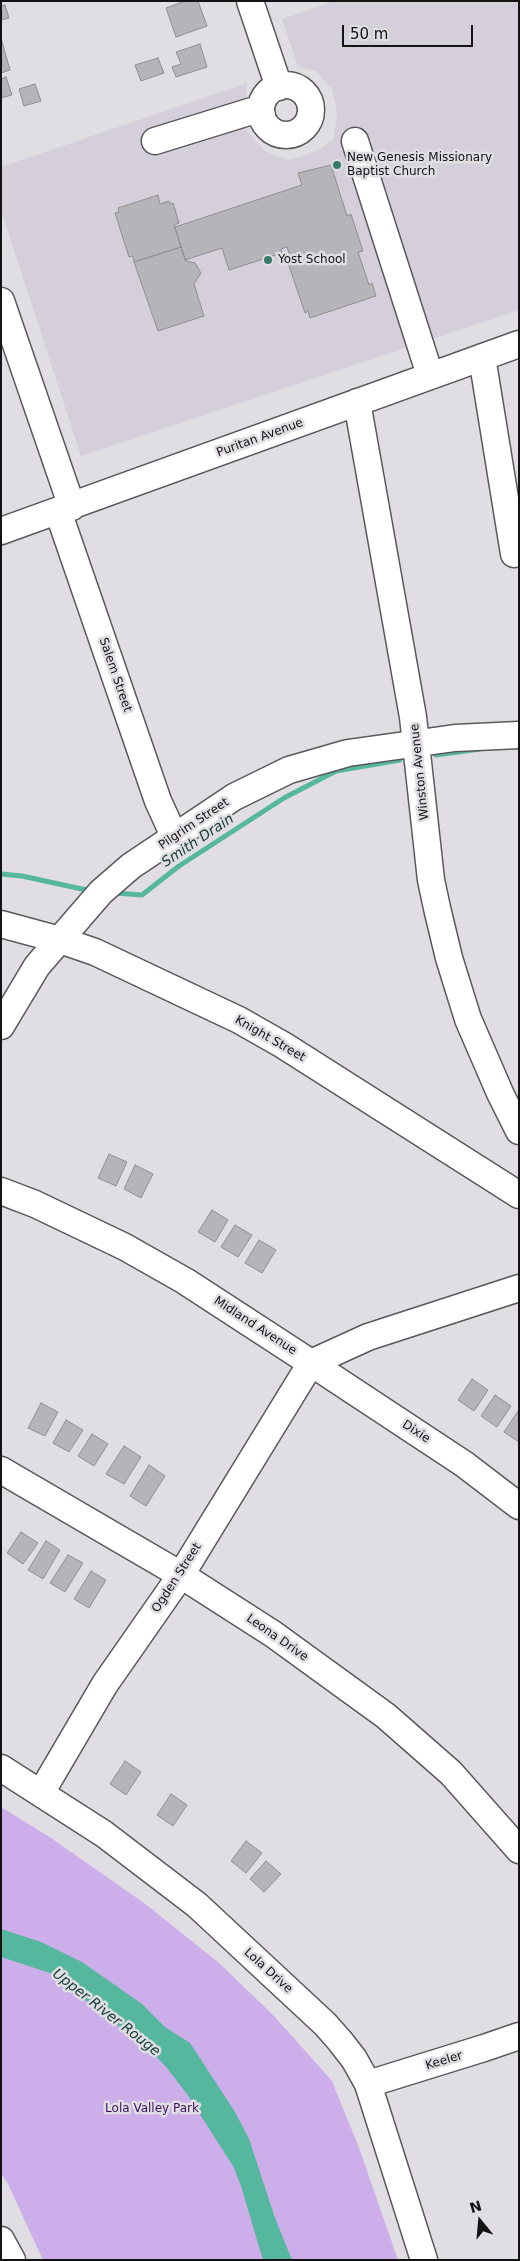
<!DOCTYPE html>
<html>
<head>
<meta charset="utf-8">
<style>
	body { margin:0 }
	#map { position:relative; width:520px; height:2261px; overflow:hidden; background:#e0dde3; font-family:"DejaVu Sans",sans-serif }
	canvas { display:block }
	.frame { position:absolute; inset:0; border:2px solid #131214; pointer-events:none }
	.north { position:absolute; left:455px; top:2196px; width:50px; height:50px; -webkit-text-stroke:4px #e0dde3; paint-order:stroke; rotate:343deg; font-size:14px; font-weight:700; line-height:20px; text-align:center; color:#131214 }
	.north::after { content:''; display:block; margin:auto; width:18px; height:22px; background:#131214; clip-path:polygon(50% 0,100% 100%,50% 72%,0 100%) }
	.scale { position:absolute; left:342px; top:25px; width:131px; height:22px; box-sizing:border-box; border:2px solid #131214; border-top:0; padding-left:6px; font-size:15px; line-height:18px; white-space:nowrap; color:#131214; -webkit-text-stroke:4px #e0dde3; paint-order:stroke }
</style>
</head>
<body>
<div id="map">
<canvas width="520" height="2261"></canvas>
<div class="frame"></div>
<div class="north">N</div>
<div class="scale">50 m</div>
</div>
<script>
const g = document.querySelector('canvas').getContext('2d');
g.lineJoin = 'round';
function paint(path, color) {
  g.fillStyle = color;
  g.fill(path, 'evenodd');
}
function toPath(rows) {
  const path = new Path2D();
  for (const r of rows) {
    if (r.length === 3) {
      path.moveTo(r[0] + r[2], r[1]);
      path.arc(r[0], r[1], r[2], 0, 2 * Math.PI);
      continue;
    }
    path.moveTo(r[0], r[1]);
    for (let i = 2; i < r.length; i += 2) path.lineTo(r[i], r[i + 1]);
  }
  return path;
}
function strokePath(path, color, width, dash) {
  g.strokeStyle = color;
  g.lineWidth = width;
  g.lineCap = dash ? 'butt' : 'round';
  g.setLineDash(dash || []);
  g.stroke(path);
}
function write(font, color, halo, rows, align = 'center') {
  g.font = font + ' "DejaVu Sans",sans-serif';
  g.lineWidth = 5;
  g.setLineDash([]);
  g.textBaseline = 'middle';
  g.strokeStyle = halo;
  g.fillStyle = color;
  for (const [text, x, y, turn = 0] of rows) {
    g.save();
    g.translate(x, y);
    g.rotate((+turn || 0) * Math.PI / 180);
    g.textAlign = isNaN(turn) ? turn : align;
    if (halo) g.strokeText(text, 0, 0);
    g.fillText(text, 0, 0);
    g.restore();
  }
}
paint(toPath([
	[334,1,519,1,519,310,81,456,1,210,1,167,247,83,244,114,246,130,265,151,288,160,315,152,334,139,337,113,332,89,316,71,298,67,282,19]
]), '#d5cfdc');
paint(toPath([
	[1,1807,51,1838,144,1903,219,1963,274,2016,332,2081,359,2148,398,2260,43,2260,8,2184,1,2173]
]), '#cbaeea');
paint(toPath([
	[1,1929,41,1942,82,1962,142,2004,165,2027,190,2043,235,2112,249,2139,275,2218,292,2260,263,2260,241,2186,233,2166,187,2094,167,2068,156,2056,134,2038,50,1973,1,1957]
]), '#55b79e');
strokePath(toPath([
	[436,755,480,749],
	[1,874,22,876,91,891],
	[115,893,142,895,179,866,284,798,336,771,400,760]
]), '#55b79e', 5);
const building = toPath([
	[185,1,198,1,207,26,176,37,166,8,185,1],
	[5,5,9,18,1,20,1,6,5,5],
	[1,38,10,70,1,73,1,38],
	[200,44,207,67,176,77,172,67,181,64,176,52,200,44],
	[158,58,164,73,141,81,135,65,158,58],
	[6,77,12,95,1,98,1,79,6,77],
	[35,84,41,101,24,106,19,89,35,84],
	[331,165,347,216,351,214,363,251,358,252,369,285,372,283,376,296,310,318,308,311,305,313,287,260,291,259,287,247,281,249,282,253,229,270,222,248,185,260,175,227,302,185,298,173,331,165],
	[158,195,160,204,169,201,170,204,173,203,179,223,174,225,181,247,134,262,133,256,129,257,115,213,119,212,118,208,158,195],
	[181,247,186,261,195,263,201,273,194,284,204,316,158,331,134,262,181,247],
	[109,1154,127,1162,116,1186,98,1178,109,1154],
	[135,1165,153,1174,141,1198,124,1189,135,1165],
	[212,1210,228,1220,215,1242,198,1232,212,1210],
	[235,1225,252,1235,238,1257,221,1247,235,1225],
	[259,1240,276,1250,262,1273,245,1263,259,1240],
	[472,1379,488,1390,474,1411,458,1400,472,1379],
	[495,1395,511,1406,497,1427,481,1416,495,1395],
	[41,1403,58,1412,45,1436,28,1428,41,1403],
	[518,1411,519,1412,519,1442,504,1432,518,1411],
	[66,1420,83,1430,69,1452,53,1443,66,1420],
	[92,1434,108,1444,94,1466,78,1456,92,1434],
	[124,1446,141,1457,124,1484,106,1474,124,1446],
	[149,1465,165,1476,146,1506,130,1496,149,1465],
	[21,1532,38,1543,23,1564,7,1553,21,1532],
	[46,1541,60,1550,43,1579,28,1570,46,1541],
	[68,1555,83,1563,65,1592,50,1583,68,1555],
	[91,1571,106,1580,89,1608,74,1599,91,1571],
	[125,1761,141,1772,126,1795,110,1784,125,1761],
	[171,1794,187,1805,173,1826,157,1815,171,1794],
	[246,1841,262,1853,246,1873,231,1861,246,1841],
	[266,1861,281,1874,264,1892,250,1879,266,1861]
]);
paint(building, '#b6b3b9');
strokePath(building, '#918e94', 1);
const minor = toPath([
	[250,1,279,87],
	[286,110,25],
	[155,141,252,111,262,115],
	[355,141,430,375],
	[1,301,72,507],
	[482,357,514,554],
	[357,402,413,717,431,880,437,908,449,958,468,1019,500,1093,519,1131],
	[58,511,158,801,175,838],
	[1,531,519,344],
	[1,924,60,940,95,952,239,1020,283,1045,519,1195],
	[1,1026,37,966,101,892,131,866,234,797,289,770,348,753,455,738,519,735],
	[1,1191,35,1204,125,1247,185,1281,311,1363,368,1337,519,1288],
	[1,1470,181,1575,273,1634,386,1716,451,1773,519,1850],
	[1,1768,104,1834,197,1905,325,2024,340,2041,354,2059,368,2084,424,2260],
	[41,1793,105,1684,181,1575,311,1363,464,1464,519,1506],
	[368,2084,484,2048,519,2036],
	[1,2240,12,2260]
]);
strokePath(minor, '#5a585d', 29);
strokePath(minor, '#fff', 26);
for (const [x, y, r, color] of [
	[337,165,5,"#397a69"],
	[268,260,5,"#397a69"]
]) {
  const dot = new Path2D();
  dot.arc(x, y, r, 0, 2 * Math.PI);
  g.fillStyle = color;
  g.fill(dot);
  strokePath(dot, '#e0dde3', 2);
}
write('12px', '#131214', '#e0dde3', [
	["New Genesis Missionary",347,158],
	["Baptist Church",347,172],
	["Yost School",278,260]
], 'left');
write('12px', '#131214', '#e0dde3', [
	["Puritan Avenue",260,438,-20],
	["Salem Street",115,675,71],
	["Winston Avenue",420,772,-96],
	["Pilgrim Street",194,824,-34],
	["Knight Street",270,1039,30],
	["Midland Avenue",255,1326,33],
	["Dixie",416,1432,33],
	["Ogden Street",177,1578,-57],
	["Leona Drive",277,1638,35],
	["Lola Drive",268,1971,42],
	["Keeler",444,2061,-17]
]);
write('12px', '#3f115f', '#e0dde3', [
	["Lola Valley Park",152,2109]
]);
write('italic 14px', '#144036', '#e0dde3', [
	["Smith Drain",198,841,-34],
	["Upper River Rouge",106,2013,38]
]);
</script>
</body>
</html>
